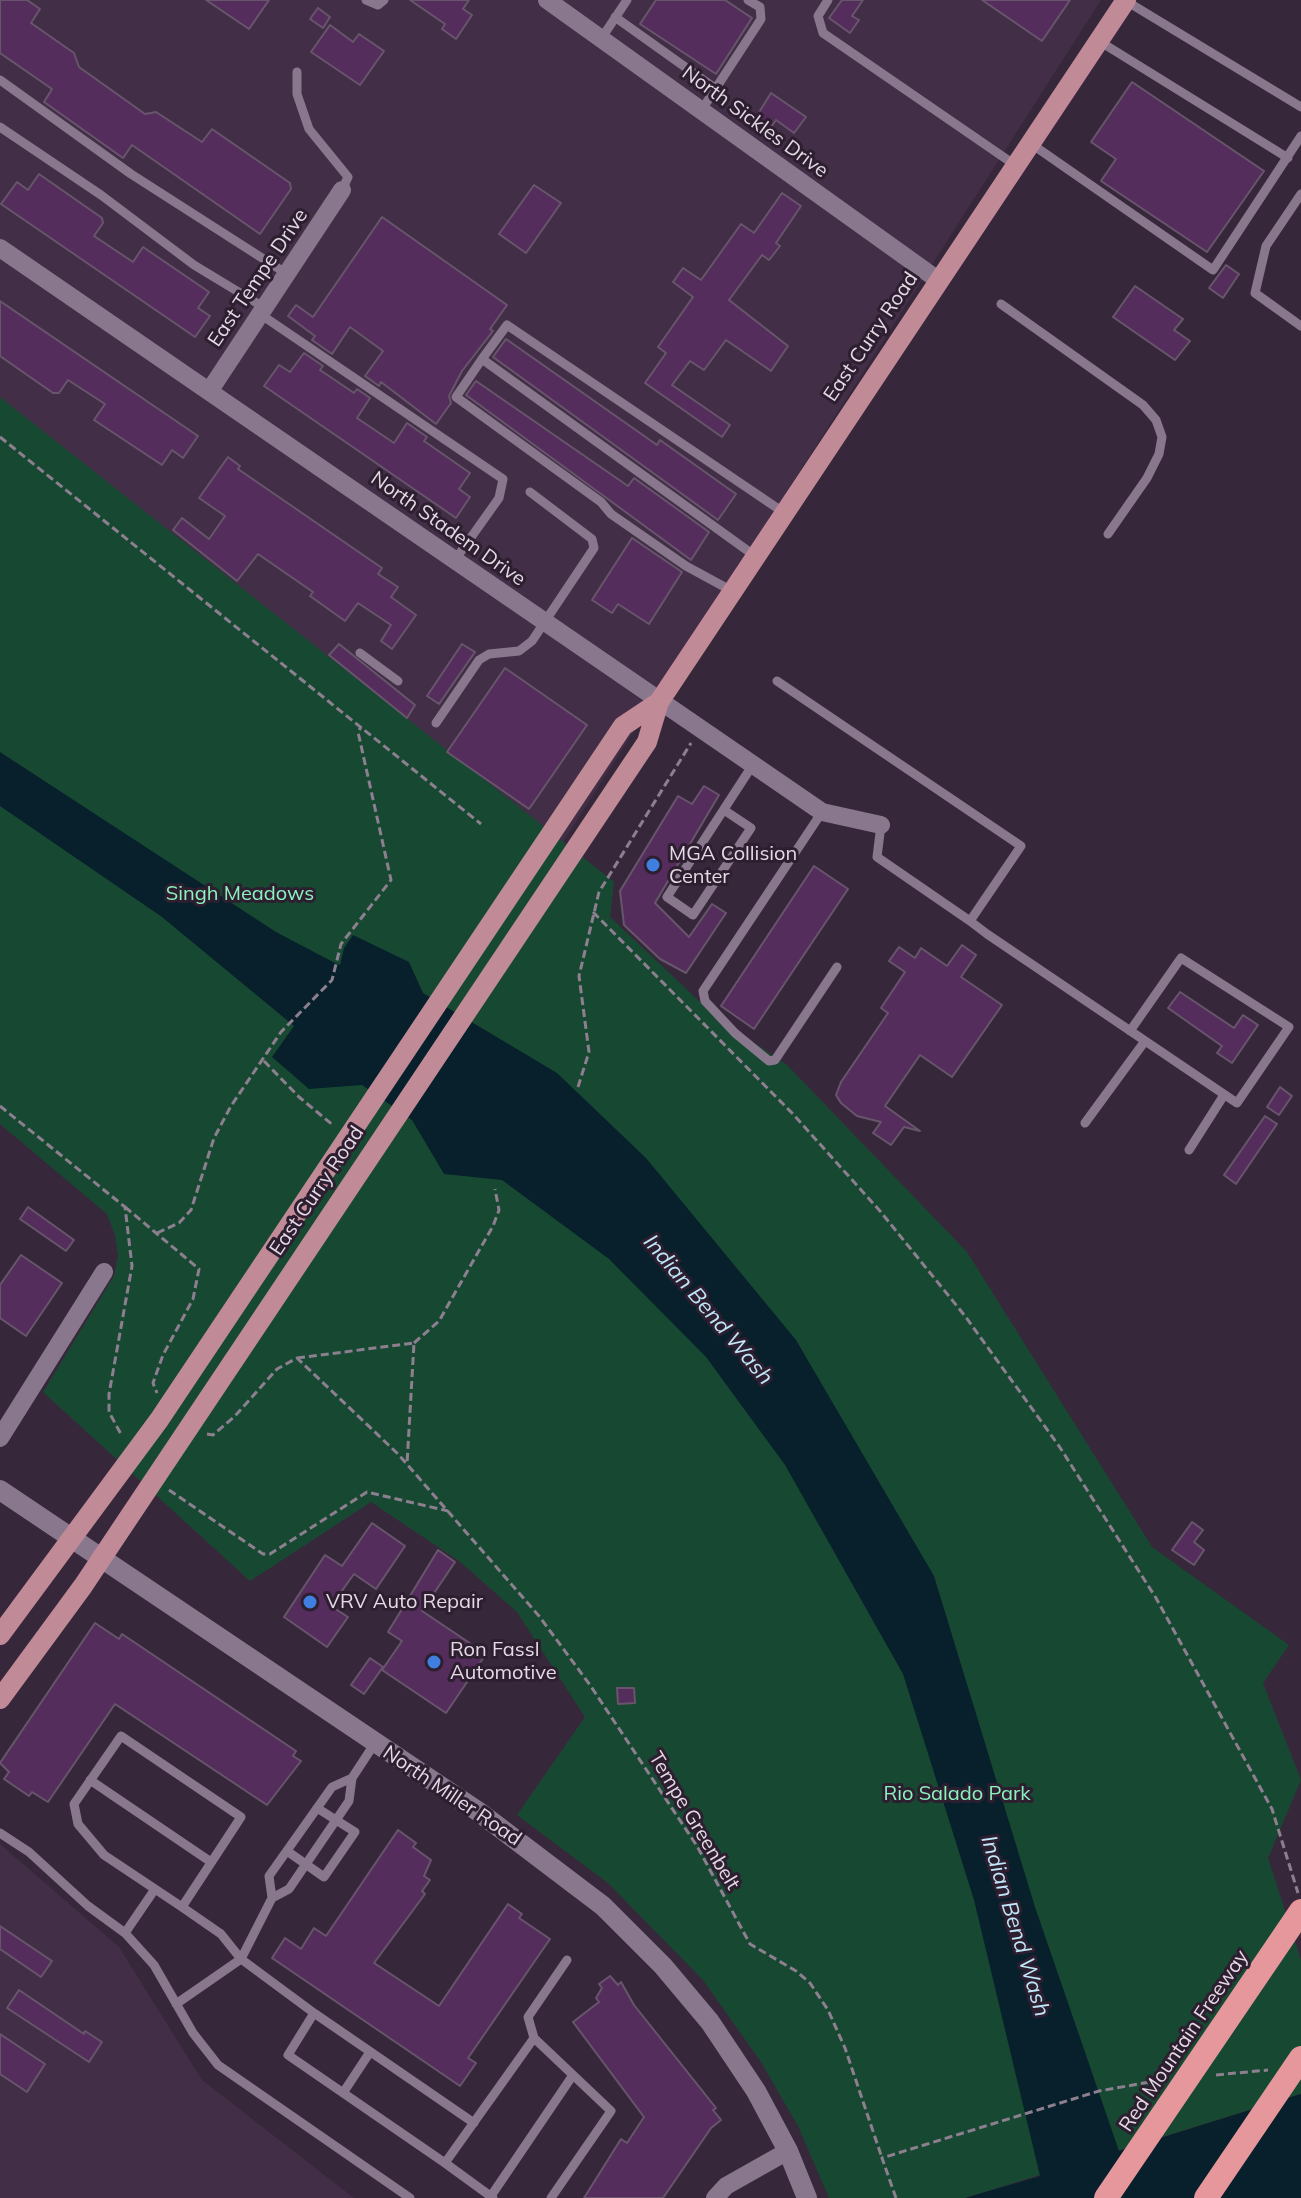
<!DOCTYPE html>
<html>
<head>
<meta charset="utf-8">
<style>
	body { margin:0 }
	canvas { display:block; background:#37273a }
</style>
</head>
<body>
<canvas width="1301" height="2198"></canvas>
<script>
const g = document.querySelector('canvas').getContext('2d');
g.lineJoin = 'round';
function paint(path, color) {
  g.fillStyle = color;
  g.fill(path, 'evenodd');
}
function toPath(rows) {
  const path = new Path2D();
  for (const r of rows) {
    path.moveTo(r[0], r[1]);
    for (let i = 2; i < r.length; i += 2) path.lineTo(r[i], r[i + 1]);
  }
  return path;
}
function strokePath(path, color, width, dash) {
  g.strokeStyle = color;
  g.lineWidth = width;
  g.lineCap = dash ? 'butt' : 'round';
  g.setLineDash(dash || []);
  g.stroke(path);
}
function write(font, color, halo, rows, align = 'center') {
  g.font = font + ' Mulish,sans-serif';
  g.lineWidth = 6;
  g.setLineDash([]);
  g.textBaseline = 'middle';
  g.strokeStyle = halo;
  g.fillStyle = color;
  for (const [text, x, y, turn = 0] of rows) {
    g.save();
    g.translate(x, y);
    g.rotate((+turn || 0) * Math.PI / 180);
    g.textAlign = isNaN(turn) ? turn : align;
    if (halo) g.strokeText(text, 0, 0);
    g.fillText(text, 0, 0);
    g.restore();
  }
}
paint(toPath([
	[0,0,1101,0,563,842,0,397],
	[0,1844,119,1947,202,2080,354,2198,0,2198]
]), '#422e46');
paint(toPath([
	[0,397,614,882,610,917,715,1016,787,1065,967,1252,1152,1547,1289,1645,1263,1683,1301,1780,1268,1858,1301,1960,1301,2094,965,2198,829,2198,798,2126,761,2062,703,1980,608,1883,517,1815,585,1717,517,1612,459,1561,371,1502,250,1581,43,1392,114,1276,118,1256,115,1235,107,1214,0,1124]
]), '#174932');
paint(toPath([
	[0,752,276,932,335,963,340,965,344,948,353,935,409,962,423,993,557,1073,646,1158,796,1340,934,1576,1035,1907,1119,2151,1301,2094,1301,2198,965,2198,1040,2176,974,1900,903,1674,785,1465,706,1357,609,1259,502,1180,444,1174,412,1120,362,1085,309,1089,272,1057,294,1026,162,917,0,806]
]), '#07202b');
const building = toPath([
	[0,0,27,0,40,9,31,23,74,53,79,67,145,114,156,112,202,142,212,129,290,183,291,189,260,234,132,145,123,158,44,102,52,89,0,53,0,0],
	[206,0,269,0,249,29,206,0],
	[410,0,469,0,463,9,472,15,456,39,442,29,445,24,410,0],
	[656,0,725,0,752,18,716,74,640,24,656,0],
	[842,0,863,0,852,16,859,20,850,33,829,18,842,0],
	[982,0,1070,0,1042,41,982,0],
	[318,8,330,17,323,28,310,19,318,8],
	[330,25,353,42,359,34,384,51,360,85,311,52,330,25],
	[1132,82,1264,171,1207,252,1101,181,1116,159,1091,142,1132,82],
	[771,93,806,117,794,133,776,120,767,133,753,122,771,93],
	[39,174,102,218,103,223,94,236,133,262,143,247,209,292,198,308,210,316,195,337,1,204,17,182,28,190,39,174],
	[534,185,561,203,526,253,499,234,534,185],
	[782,193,801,206,776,243,780,246,769,260,762,255,729,300,788,346,771,371,726,340,704,370,690,361,672,385,730,425,722,437,645,383,666,353,658,347,693,297,673,282,683,268,701,280,741,224,754,233,782,193],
	[382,217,507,305,490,329,493,331,462,371,449,396,451,403,436,424,381,382,379,386,365,376,383,351,350,327,332,354,312,340,315,336,288,316,296,305,313,317,382,217],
	[1226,265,1239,274,1223,298,1209,288,1226,265],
	[1135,286,1183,319,1174,330,1190,341,1175,360,1113,317,1135,286],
	[0,301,198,436,183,458,172,450,162,465,94,420,105,404,68,380,59,393,53,393,0,356,0,301],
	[506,339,657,445,660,440,736,494,718,520,493,357,506,339],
	[304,353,323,366,320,370,354,393,357,389,370,398,357,418,394,443,407,423,427,437,424,441,470,473,459,489,470,497,456,518,264,386,279,365,290,372,304,353],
	[476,381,628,486,634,478,709,532,691,560,466,395,476,381],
	[228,457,240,466,238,469,382,568,378,574,398,587,391,597,416,615,392,649,381,641,391,625,358,603,345,621,310,596,313,592,258,554,237,581,173,530,182,518,209,539,225,516,199,498,228,457],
	[632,538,682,572,649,624,618,604,612,613,592,600,632,538],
	[339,644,415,705,407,718,329,655,339,644],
	[462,644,475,652,439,704,427,696,462,644],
	[505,668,587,725,529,809,447,752,505,668],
	[704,786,719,795,655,903,689,937,712,904,726,913,686,973,660,959,624,925,620,891,678,796,692,804,704,786],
	[814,866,848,889,754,1029,721,1006,814,866],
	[962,945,976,955,961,977,1002,1005,952,1077,920,1055,885,1106,920,1131,904,1127,891,1145,873,1133,881,1122,857,1116,841,1103,836,1095,841,1082,888,1013,881,1008,905,972,889,961,899,947,915,958,921,948,947,966,962,945],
	[1180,992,1234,1028,1243,1015,1258,1025,1232,1063,1217,1053,1222,1046,1168,1008,1180,992],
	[1280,1087,1292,1096,1279,1115,1267,1107,1280,1087],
	[1265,1116,1277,1124,1236,1184,1224,1175,1265,1116],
	[28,1207,74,1240,66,1251,20,1219,28,1207],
	[21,1255,62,1283,26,1336,0,1318,0,1285,21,1255],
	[1192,1522,1203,1530,1194,1542,1204,1550,1194,1565,1172,1550,1192,1522],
	[372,1523,405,1546,376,1589,354,1574,331,1606,348,1617,327,1647,284,1617,325,1555,342,1566,372,1523],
	[438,1550,455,1562,422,1611,486,1654,446,1713,382,1670,402,1641,388,1632,438,1550],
	[95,1623,119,1639,122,1634,296,1751,293,1756,301,1761,267,1805,115,1704,48,1802,32,1792,29,1796,4,1779,9,1772,0,1763,95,1623],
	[370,1658,383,1667,364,1694,351,1685,370,1658],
	[617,1688,634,1688,635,1703,618,1704,617,1688],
	[398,1830,416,1843,413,1847,431,1860,424,1876,430,1880,422,1891,425,1894,374,1963,439,2006,508,1904,522,1914,519,1918,550,1939,468,2058,476,2063,460,2086,272,1958,285,1938,301,1949,314,1928,326,1936,398,1830],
	[0,1926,52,1961,41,1977,0,1949,0,1926],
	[610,1976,618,1985,621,1982,634,2005,716,2108,713,2110,721,2120,711,2128,663,2198,584,2198,621,2139,627,2143,644,2117,573,2022,599,2002,596,1998,602,1988,599,1984,610,1976],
	[19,1990,84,2034,85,2031,102,2042,89,2062,7,2008,19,1990],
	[0,2034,45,2064,27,2092,0,2074,0,2034]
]);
paint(building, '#542d5c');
strokePath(building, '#67566b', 2);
strokePath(toPath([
	[0,437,481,824],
	[593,912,792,1113,880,1211,965,1316,1059,1446,1156,1598,1272,1809,1298,1893],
	[264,1061,299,1097,334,1126],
	[578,1087,589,1052,579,976,599,892,691,743],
	[0,1106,125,1207,132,1266,109,1394,109,1412,122,1436],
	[125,1207,199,1269,193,1299,163,1355,153,1383,157,1393],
	[157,1233,179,1223,191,1210,214,1138,231,1106,281,1032,332,980,341,944,391,880,358,732,361,727],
	[414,1343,439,1321,493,1226,499,1210,495,1189],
	[297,1358,414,1343,407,1464],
	[207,1434,213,1435,235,1416,277,1369,297,1358,398,1454,539,1616,590,1685,697,1846,750,1944,796,1971,810,1983,828,2010,845,2048,882,2158],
	[169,1490,263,1554,270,1554,367,1492,448,1511],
	[1216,2075,1268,2070],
	[896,2198,882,2158,1099,2091,1161,2080]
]), '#8d7f8f', 3, [8, 4]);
strokePath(toPath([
	[366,0,378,5,384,0],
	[828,0,818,16,823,33,1015,165],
	[1126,1,1301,107],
	[615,17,716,89],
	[601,39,627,0],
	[1099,41,1288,158],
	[297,72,297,94,309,129,348,177,342,190],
	[0,80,131,174,287,274],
	[701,111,761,19,760,7,748,0],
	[0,127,101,195,194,265,265,308],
	[1030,143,1213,270,1301,136],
	[1301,194,1266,246,1255,293,1301,326],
	[1001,304,1143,405,1156,420,1162,437,1159,454,1147,478,1108,534],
	[260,314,503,479,499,498,455,560],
	[482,359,456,397,601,502,611,514,686,566,732,591],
	[755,556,482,359,507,325,783,512],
	[360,653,398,681],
	[777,681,1021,846,970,921,877,857,881,825],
	[436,723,479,660,489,654,519,651,532,641,594,548,592,539,530,492],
	[724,810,751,828,693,915,667,897,752,766],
	[822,812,703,991,705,1001,735,1033,769,1061,775,1060,837,967],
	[970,921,987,934,1234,1101,1237,1103,1289,1027,1181,958,1130,1031],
	[1085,1123,1145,1041],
	[1189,1150,1224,1095],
	[90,1780,211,1862],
	[0,1833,29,1852,88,1906,125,1933,154,1965,193,2033,218,2065,410,2198],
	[287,1851,324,1877,355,1832,317,1808],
	[272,1898,269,1876,332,1787,352,1778],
	[182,1907,241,1817,121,1736,74,1804,78,1824,104,1855,182,1907,221,1934,241,1959,272,1898,289,1889,349,1801,352,1778,375,1743],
	[125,1933,155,1889],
	[176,2004,241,1959,314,2013],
	[534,2038,611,2111,551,2198],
	[343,2093,370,2052],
	[445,2163,288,2055,314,2013,474,2123],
	[491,2196,573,2075],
	[493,2198,445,2163,534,2038,528,2017,567,1960]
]), '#89778d', 9);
strokePath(toPath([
	[547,0,938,280],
	[0,248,822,812,881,825],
	[210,390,342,190],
	[0,1438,104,1272],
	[715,2198,726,2186,788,2151]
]), '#89778d', 18);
strokePath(toPath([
	[0,1490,479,1812,603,1906,663,1966,710,2022,756,2091,788,2151,807,2198]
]), '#89778d', 20);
strokePath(toPath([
	[0,1635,159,1420,623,726,659,702],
	[0,1699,83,1586,647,742,659,702,1126,0]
]), '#c08a96', 20);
strokePath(toPath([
	[1106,2198,1301,1911],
	[1206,2198,1301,2058]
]), '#e5979c', 24);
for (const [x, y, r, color] of [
	[653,865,8,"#3f7fe0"],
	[310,1602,8,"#3f7fe0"],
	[434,1662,8,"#3f7fe0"]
]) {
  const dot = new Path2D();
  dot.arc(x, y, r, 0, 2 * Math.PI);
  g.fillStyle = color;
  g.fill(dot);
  strokePath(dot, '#2d1e30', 3);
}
write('20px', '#e4d9e5', '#2d1e30', [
	["North Sickles Drive",755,122,36],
	["East Tempe Drive",258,278,-56],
	["East Curry Road",871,337,-56],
	["North Stadem Drive",448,529,35],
	["East Curry Road",317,1191,-56],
	["North Miller Road",452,1796,34],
	["Tempe Greenbelt",694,1821,59],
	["Red Mountain Freeway",1184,2041,-56]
]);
write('20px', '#e4d9e5', '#2d1e30', [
	["MGA Collision",669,854],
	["Center",669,877],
	["VRV Auto Repair",326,1602],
	["Ron Fassl",450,1650],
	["Automotive",450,1673]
], 'left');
write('20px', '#8cf2be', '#2d1e30', [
	["Singh Meadows",240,894],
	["Rio Salado Park",957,1794]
]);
write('italic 22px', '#bfe7f9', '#2d1e30', [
	["Indian Bend Wash",708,1310,50],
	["Indian Bend Wash",1015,1926,73]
]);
</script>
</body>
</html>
